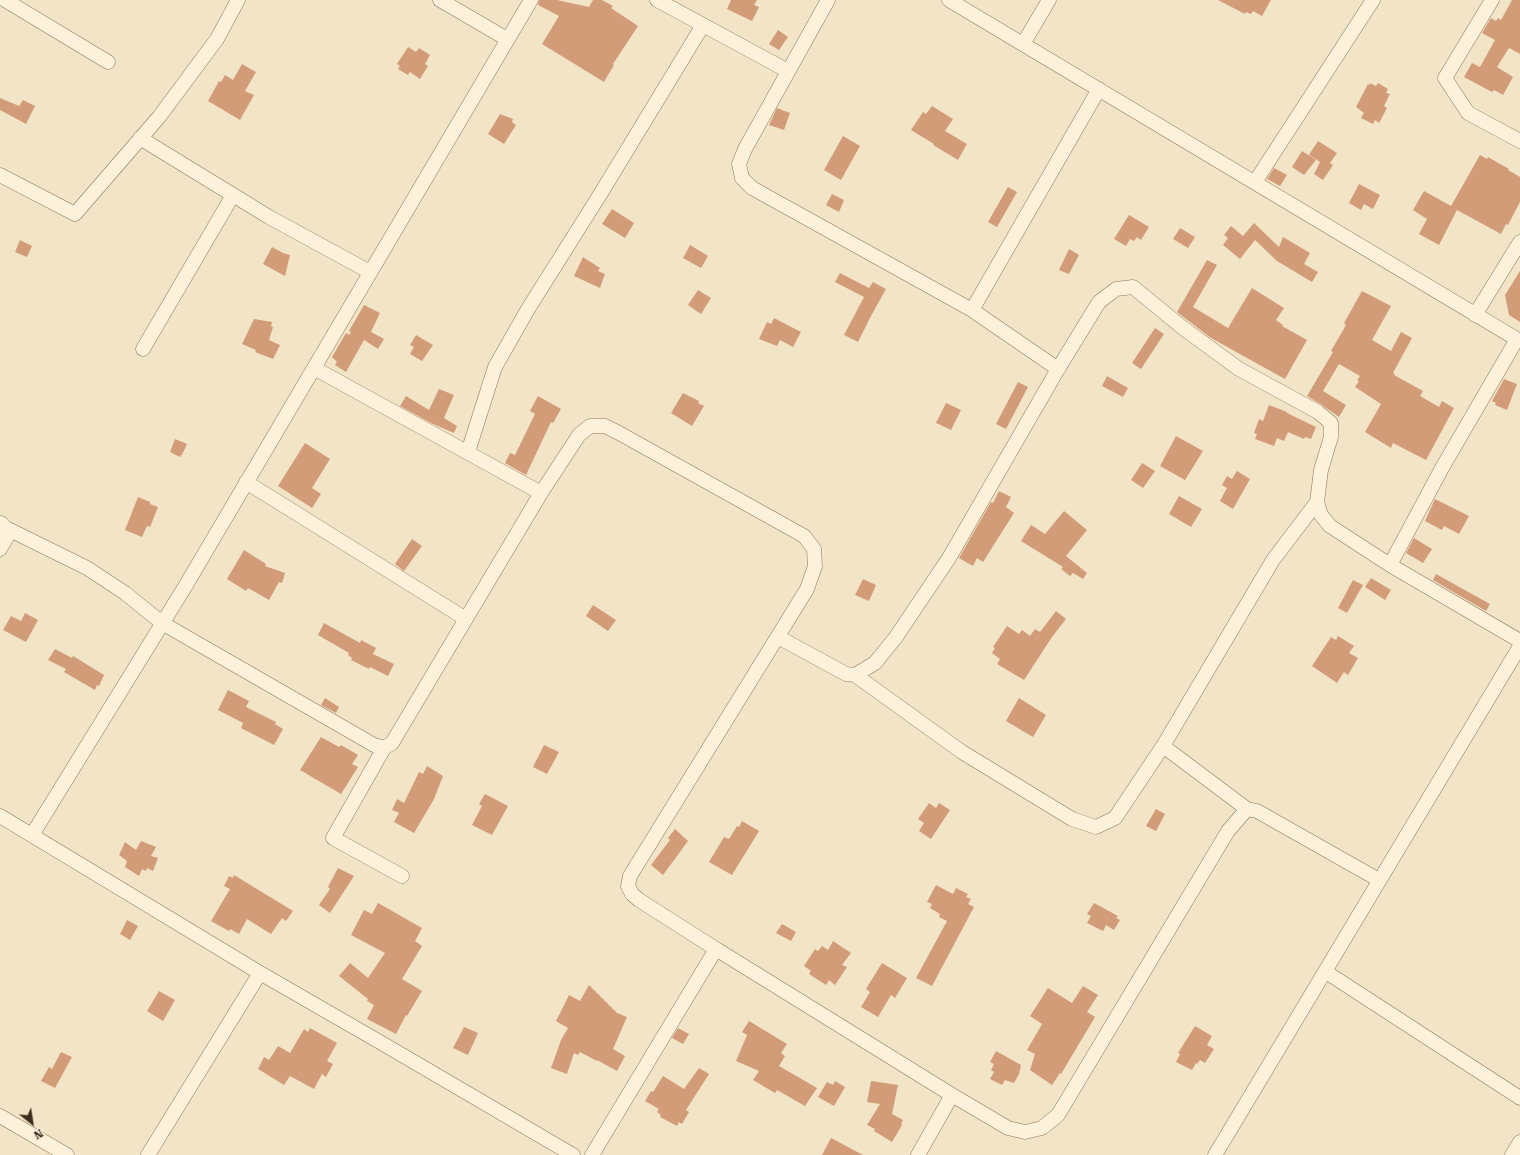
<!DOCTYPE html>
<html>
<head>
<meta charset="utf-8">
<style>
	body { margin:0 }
	#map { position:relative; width:1520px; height:1155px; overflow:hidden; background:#f2e4c6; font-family:"Roboto Serif",serif }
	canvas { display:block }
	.north { position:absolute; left:12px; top:1103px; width:40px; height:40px; -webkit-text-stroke:3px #f9eed6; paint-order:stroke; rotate:150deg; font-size:11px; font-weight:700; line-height:16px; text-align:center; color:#3e2d1e }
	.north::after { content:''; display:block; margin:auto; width:14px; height:18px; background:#3e2d1e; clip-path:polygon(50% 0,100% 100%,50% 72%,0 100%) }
</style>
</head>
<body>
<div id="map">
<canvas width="1520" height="1155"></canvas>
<div class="north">N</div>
</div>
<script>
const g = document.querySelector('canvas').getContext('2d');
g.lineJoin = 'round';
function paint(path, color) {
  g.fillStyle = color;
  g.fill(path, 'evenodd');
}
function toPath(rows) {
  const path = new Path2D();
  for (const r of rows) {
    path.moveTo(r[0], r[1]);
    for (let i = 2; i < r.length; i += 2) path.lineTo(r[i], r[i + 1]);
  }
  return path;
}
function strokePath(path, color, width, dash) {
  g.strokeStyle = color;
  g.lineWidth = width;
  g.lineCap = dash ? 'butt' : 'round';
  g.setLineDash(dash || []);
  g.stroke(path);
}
paint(toPath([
	[539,0,557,0,589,7,593,0,602,0,613,6,611,8,638,26,613,64,614,65,604,82,542,44,559,16,538,5],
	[731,0,757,0,754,5,759,7,752,21,727,9],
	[1218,0,1271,0,1262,16,1253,11,1251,14,1246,12,1245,14],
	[1512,0,1520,0,1520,54,1509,48,1497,67,1513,77,1503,95,1494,90,1492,92,1464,77,1472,63,1480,67,1495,40,1482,33,1491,18,1496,21,1498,18,1501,20],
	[778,30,788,37,779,50,769,44],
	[408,47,416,52,419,48,430,55,425,64,428,66,420,79,410,72,408,75,398,69,400,66,397,64],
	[242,64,256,72,245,91,254,95,240,120,208,101,219,81,221,82,225,75,233,80],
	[1370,83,1376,86,1378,83,1388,89,1386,93,1390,94,1384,106,1387,108,1379,123,1375,120,1373,124,1361,118,1364,113,1356,107,1368,84,1370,85],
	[0,98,19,106,23,100,35,106,26,124,0,110],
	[932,106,953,119,945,131,967,144,958,160,933,145,934,144,911,130,923,112,926,114],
	[777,108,790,113,784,130,769,125],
	[500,114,513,119,512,122,516,125,504,144,488,134],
	[843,136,860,146,841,180,824,170],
	[1318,141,1337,153,1330,163,1333,165,1323,180,1314,174,1320,162,1309,155],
	[1302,151,1316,160,1304,175,1292,167],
	[1480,155,1487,159,1488,157,1509,169,1508,170,1520,177,1520,202,1508,225,1506,224,1501,234,1457,210,1439,245,1419,234,1427,219,1413,210,1424,191,1451,206],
	[1274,168,1287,175,1280,186,1267,179],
	[1359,184,1380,195,1373,209,1364,204,1361,210,1349,203],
	[1008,187,1017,192,997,227,988,222],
	[832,194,844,200,839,212,826,205],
	[612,209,634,223,625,238,602,224],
	[1129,215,1149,227,1141,240,1137,237,1134,241,1130,239,1126,246,1114,239],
	[1254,223,1279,247,1283,237,1310,253,1304,264,1318,272,1312,282,1277,261,1255,240,1240,259,1223,245,1228,238,1224,235,1231,226,1243,236],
	[1180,228,1195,237,1188,248,1173,239],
	[20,240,32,246,27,257,15,252],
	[690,245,708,256,701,268,683,258],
	[272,247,283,253,290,255,285,276,263,264],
	[1069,249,1079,255,1069,274,1059,270],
	[583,257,600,268,598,271,605,274,600,288,574,276],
	[1207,260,1217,265,1193,307,1228,328,1252,288,1284,308,1276,320,1283,325,1282,326,1307,340,1285,379,1211,338,1177,312],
	[1520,271,1520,322,1509,315,1505,295],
	[840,273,869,288,873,282,886,289,871,316,858,342,844,335,864,297,835,282],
	[698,290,711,298,701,314,688,305],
	[1362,291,1391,306,1372,340,1391,351,1401,332,1412,338,1393,373,1395,374,1394,375,1423,391,1420,396,1439,407,1442,401,1454,408,1426,460,1393,443,1391,448,1365,432,1381,404,1355,387,1359,381,1357,380,1360,376,1339,364,1323,391,1346,405,1339,417,1322,405,1307,396,1333,352,1331,351,1346,325,1344,323],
	[364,305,380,313,371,332,384,339,378,349,364,340,346,372,335,365,337,362,332,357,346,333,349,335,351,332,349,331],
	[774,318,801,332,793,347,780,340,777,346,759,339,767,322,771,324],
	[254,319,272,322,271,326,273,327,269,340,280,345,273,359,255,352,256,350,242,344],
	[1155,328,1164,334,1141,369,1132,363],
	[416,335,433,345,422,361,410,354,414,347,410,345],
	[1107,376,1128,388,1123,397,1102,386],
	[1504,379,1517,384,1507,410,1495,405,1496,403,1492,401],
	[1018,382,1028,387,1006,429,996,424],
	[439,389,454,395,444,418,457,426,454,433,431,423,400,406,406,396,429,410],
	[683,393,699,401,698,403,704,406,692,426,671,413],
	[538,396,561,409,553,423,551,422,526,475,505,463,510,453,515,455,535,414,530,411],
	[946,403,961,410,951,430,936,423],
	[1269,405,1287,412,1287,413,1316,427,1311,439,1305,437,1304,439,1288,432,1284,441,1277,438,1274,446,1255,439,1257,434,1254,433,1259,419,1263,421],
	[1176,436,1203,451,1185,480,1160,466],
	[175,439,187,444,182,455,181,455,180,457,170,452],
	[305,443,330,459,312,488,321,494,312,508,278,486],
	[1142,463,1155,471,1143,488,1131,480],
	[1237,471,1250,479,1233,509,1220,501,1227,488,1222,485,1227,476,1232,479],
	[999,491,1011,497,1006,507,1014,513,983,562,977,558,973,566,959,558,991,502,993,503],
	[1179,496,1202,509,1191,527,1169,514],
	[138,497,150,502,150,504,158,507,150,527,147,526,142,537,125,530],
	[1435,499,1469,516,1459,534,1444,526,1442,530,1425,521],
	[1064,511,1087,530,1066,556,1087,573,1083,579,1073,573,1070,576,1061,569,1063,567,1021,541,1031,525,1045,534],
	[1414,538,1432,549,1423,563,1406,553],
	[412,539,422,546,404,571,395,564],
	[244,550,266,564,265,566,285,573,282,583,279,582,269,600,248,588,246,591,227,579],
	[1436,574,1490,604,1486,611,1433,580],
	[1371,578,1391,590,1385,600,1365,587],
	[863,579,876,585,869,601,855,595],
	[1353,580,1363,585,1347,613,1338,608],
	[593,605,616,620,608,631,586,616],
	[1056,611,1066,619,1052,637,1024,680,997,664,1000,659,992,653,995,648,993,647,1007,626,1019,634,1022,630,1030,636,1035,629,1040,632],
	[25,613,38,620,26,642,3,630,11,616,21,621],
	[324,623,360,643,361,640,376,648,373,654,394,664,388,676,370,667,369,669,351,660,352,658,348,655,349,653,318,635],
	[1338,636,1354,646,1349,653,1358,658,1348,675,1344,672,1337,683,1312,666,1331,637,1336,640],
	[55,649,72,658,73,656,104,675,99,686,97,685,95,690,64,672,66,669,48,660],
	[228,690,249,701,246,707,276,722,275,724,283,729,274,745,241,728,243,723,218,710],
	[325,698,339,707,336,713,321,705],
	[1019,698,1046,715,1033,737,1006,721],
	[321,737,339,747,341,745,358,755,352,764,358,767,341,794,300,770],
	[544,745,559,752,547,774,533,767],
	[427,766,443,776,434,799,414,833,394,822,399,813,392,810,397,799,404,803,419,772,423,774],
	[485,794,508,806,492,835,472,825,482,806,479,804],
	[929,803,936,808,939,803,950,810,931,839,919,831,924,823,918,819],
	[1156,809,1165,814,1156,831,1146,826],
	[742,821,759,831,732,875,709,862,724,837,729,839,737,826,739,827],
	[675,829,688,841,663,875,651,865,670,840,668,838],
	[141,841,156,847,151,856,158,858,153,871,147,868,146,871,142,869,139,876,125,867,127,861,119,855,125,842,136,850],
	[338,868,354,876,330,913,319,905,330,889,328,887],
	[234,875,293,911,286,921,282,918,271,934,247,919,239,934,230,929,229,931,211,921,230,889,224,886,229,876,233,878],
	[936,885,953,894,956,888,968,894,966,897,971,899,968,904,974,907,932,986,916,978,947,921,939,917,940,914,930,908,932,904,927,902],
	[378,903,422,928,415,941,422,946,402,979,422,991,407,1016,406,1015,396,1034,367,1019,374,1005,367,1001,368,999,339,976,350,963,368,978,385,953,351,935,364,910,372,914],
	[1094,903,1118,916,1116,918,1120,920,1114,930,1106,925,1103,931,1087,923,1091,916,1087,914],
	[127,920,138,926,130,940,120,934],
	[782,924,796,932,791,941,776,933],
	[833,941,851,953,842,965,847,967,835,985,829,980,826,985,809,974,811,971,804,966,815,949,818,951,822,946,828,950],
	[882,963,907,978,895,998,891,995,878,1017,861,1007,870,992,866,989],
	[589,985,617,1013,627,1017,613,1049,625,1056,617,1071,597,1060,597,1061,580,1052,578,1055,574,1053,567,1074,551,1068,561,1040,568,1028,556,1021,569,995,580,1001],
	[1083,986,1098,995,1087,1012,1095,1017,1061,1074,1060,1073,1052,1085,1030,1070,1035,1054,1027,1050,1042,1024,1030,1016,1048,988,1072,1003],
	[159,991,175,1000,163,1021,147,1011],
	[749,1021,787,1044,781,1053,785,1056,779,1066,817,1088,805,1106,777,1090,775,1093,753,1080,759,1071,736,1061,747,1035,742,1032],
	[1195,1026,1212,1036,1207,1045,1214,1049,1205,1063,1200,1060,1197,1064,1196,1063,1192,1070,1176,1062,1180,1054,1178,1053],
	[464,1027,478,1033,468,1055,453,1048],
	[310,1028,337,1043,327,1061,333,1064,326,1077,322,1074,314,1089,290,1076,284,1085,258,1069,264,1057,269,1060,278,1046,290,1053,304,1029,308,1032],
	[678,1028,689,1034,683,1044,672,1038],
	[996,1051,1021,1065,1019,1074,1014,1083,1005,1080,1002,1085,990,1079,994,1072,991,1070,994,1064,990,1062],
	[61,1052,72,1057,55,1088,41,1081,49,1067,52,1069],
	[699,1068,709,1074,686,1110,689,1112,682,1124,679,1122,677,1126,660,1117,661,1115,657,1112,659,1109,645,1101,651,1091,653,1092,663,1076,684,1089],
	[835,1081,845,1087,834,1106,818,1097,827,1082,833,1085],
	[871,1081,898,1085,892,1114,903,1120,901,1124,902,1125,892,1142,874,1131,875,1129,867,1125,880,1104,867,1102],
	[831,1138,863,1155,822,1155]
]), '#d39c78');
const minor = toPath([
	[5,0,108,62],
	[440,0,507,39],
	[657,0,788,71],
	[828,0,745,149,739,164,742,178,752,188,972,310],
	[949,0,1520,341],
	[1492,0,1445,78,1468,113,1520,141],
	[1023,44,1049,0],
	[140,138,269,217,370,272],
	[0,175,75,214,159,117,217,39,238,0],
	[1255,182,1373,0],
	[1475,315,1520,242],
	[143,349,233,195],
	[314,368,541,493],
	[1058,369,972,310,1099,89],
	[468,452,495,367,528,309,601,193,703,25],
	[246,482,466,619],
	[6,528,87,568,125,593,162,623,374,745,384,748,392,743,541,493,579,435,590,426,605,426,619,433,804,536,814,549,815,566,807,589,630,876,628,886,632,894,639,900,716,949],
	[0,549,7,537,6,528,1,523],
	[1390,565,1520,641],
	[778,637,846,674,855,675,875,663,896,637,949,558,1058,369,1099,302,1116,289,1133,287,1183,328,1239,369,1318,412,1331,423,1331,437,1321,470,1317,502,1321,515,1330,526,1390,565,1442,468,1517,339],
	[855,675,962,752,1072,819,1096,827,1115,818,1163,746,1273,560,1317,502],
	[1163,746,1247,809],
	[384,748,333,838,402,876],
	[0,816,260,973,385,1045,573,1155],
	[32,835,186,585,531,0],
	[1326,972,1520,1098],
	[0,1116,67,1155],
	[148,1155,260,973],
	[592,1155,716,949,952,1095,1008,1128,1025,1132,1042,1128,1058,1115,1228,831,1247,809,1257,811,1379,880],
	[918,1155,952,1095],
	[1215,1155,1520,646],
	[1512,1155,1520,1142]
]);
strokePath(minor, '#8f7559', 15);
strokePath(minor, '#fcf1da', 14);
</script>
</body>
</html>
